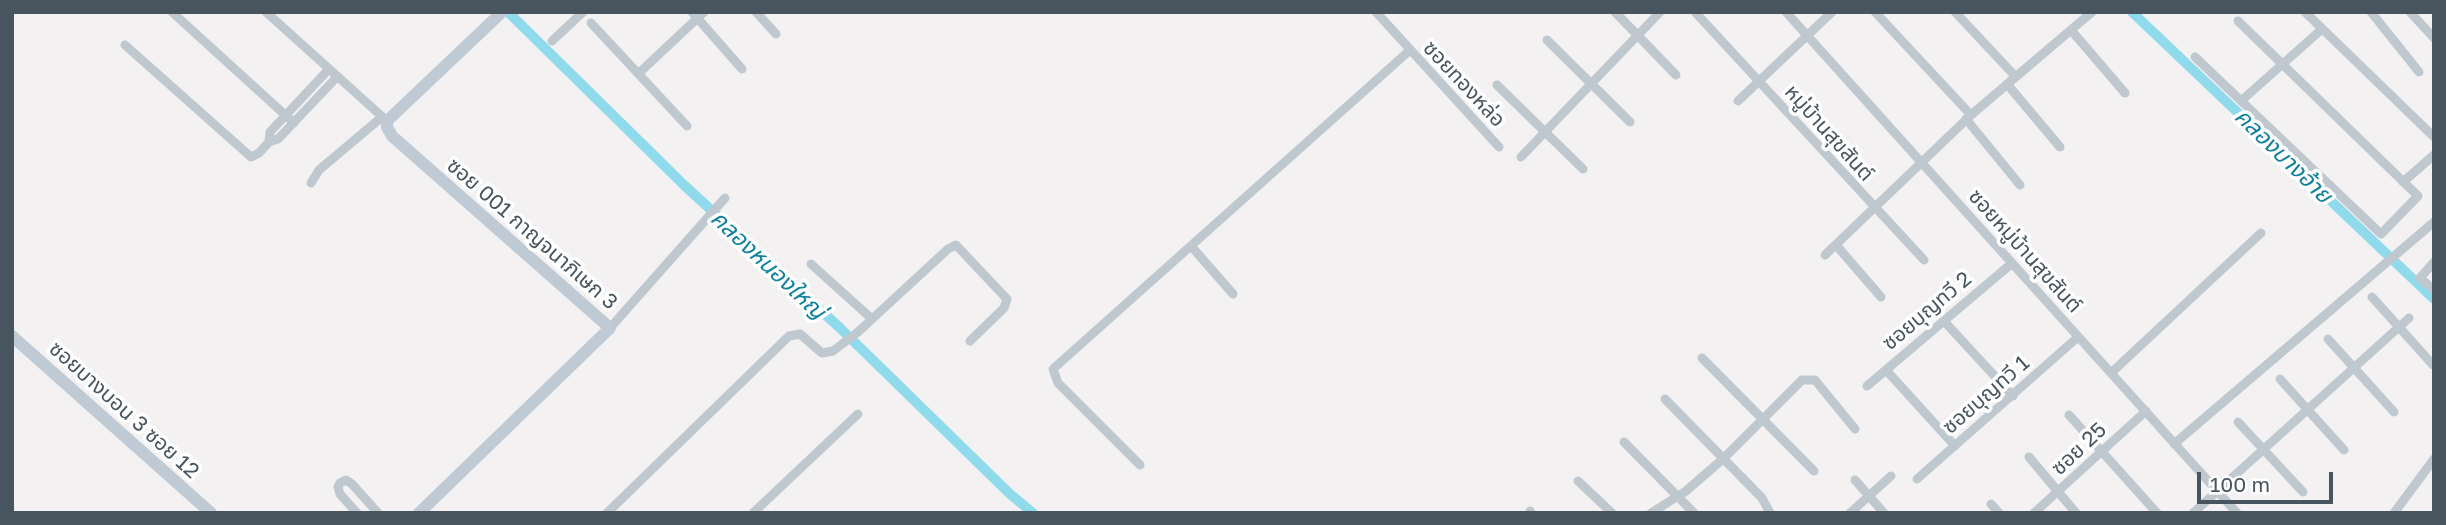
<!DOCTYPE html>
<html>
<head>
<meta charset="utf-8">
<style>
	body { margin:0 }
	#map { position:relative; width:2446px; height:525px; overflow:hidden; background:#f3f1f1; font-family:"Golos Text",sans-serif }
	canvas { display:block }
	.frame { position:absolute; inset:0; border:14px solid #49555e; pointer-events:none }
	.scale { position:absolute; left:2197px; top:472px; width:136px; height:32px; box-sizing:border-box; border:4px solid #49555e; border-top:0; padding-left:9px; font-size:21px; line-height:24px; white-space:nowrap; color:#49555e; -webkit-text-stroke:5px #fff; paint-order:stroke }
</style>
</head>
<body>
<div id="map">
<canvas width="2446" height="525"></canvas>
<div class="frame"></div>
<div class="scale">100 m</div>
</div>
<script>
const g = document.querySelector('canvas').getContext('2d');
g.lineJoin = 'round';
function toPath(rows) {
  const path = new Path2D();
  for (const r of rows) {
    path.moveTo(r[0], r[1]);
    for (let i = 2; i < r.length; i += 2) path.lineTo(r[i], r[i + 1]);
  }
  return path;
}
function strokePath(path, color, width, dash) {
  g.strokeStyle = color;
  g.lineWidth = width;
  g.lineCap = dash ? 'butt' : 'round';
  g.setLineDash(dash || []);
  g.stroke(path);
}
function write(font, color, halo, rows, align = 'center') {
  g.font = font + ' "Golos Text","Noto Sans Thai",sans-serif';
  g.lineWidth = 7;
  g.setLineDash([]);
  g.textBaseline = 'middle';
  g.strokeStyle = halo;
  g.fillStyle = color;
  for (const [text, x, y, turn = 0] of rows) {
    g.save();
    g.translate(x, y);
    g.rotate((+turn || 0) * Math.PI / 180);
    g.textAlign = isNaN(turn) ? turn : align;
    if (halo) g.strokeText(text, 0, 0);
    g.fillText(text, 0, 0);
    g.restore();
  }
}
strokePath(toPath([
	[508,12,685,186,840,328,1010,494,1033,513],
	[2132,12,2434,299]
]), '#8fdaeb', 10);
strokePath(toPath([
	[172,12,294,123],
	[266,12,387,121],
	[692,12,742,69],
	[756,12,776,34],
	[1376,12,1499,147],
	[1615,12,1676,75],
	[1695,12,1924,260],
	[1786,12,2237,513],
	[1875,12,1971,115],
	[1955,12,2015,76],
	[2305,12,2434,137],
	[2371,12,2419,72],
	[2410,12,2434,38],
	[591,23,687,126],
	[2071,30,2125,93],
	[1547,40,1630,122],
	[552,41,583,12],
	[125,45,251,157,259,153,269,142,270,132,328,70],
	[2195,57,2381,234,2418,196,2238,21],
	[639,73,704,12],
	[2007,84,2060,147],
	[1497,85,1583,169],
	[1738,101,1832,12],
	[2241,101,2322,29],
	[1966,119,2020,185],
	[269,142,278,139,336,78],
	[1521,157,1660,12],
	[2403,182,2434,155],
	[311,183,319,170,382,117],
	[1836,245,1881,297],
	[1191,246,1233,294],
	[1825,255,1971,115,2092,12],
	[2434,262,2420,278,2434,290],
	[811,264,872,319],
	[2372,297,2433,365],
	[1943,320,2013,396],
	[610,328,725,198],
	[2328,339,2394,412],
	[1702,358,1814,471],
	[1886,370,1955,446],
	[2111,373,2261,233],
	[2280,379,2344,450],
	[1867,386,2011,264],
	[1665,399,1762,498,1770,513],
	[2069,415,2157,513],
	[2238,422,2303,492],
	[1624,442,1694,513],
	[2174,444,2434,222],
	[2029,457,2076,513],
	[1140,465,1058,383,1053,369,1409,51],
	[1917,479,2078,337],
	[1855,480,1884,513],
	[1578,481,1612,513],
	[1991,504,1999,513],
	[1530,511,1531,513],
	[357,513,340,494,338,487,340,483,346,480,352,484,378,513],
	[607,513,789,336,800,334,822,353,833,351,858,332,948,249,956,245,1007,299,1004,308,970,341],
	[753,513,858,414],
	[1651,513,1686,491,1724,458,1802,380,1815,380,1855,429],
	[1850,513,1891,476],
	[2034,513,2146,411],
	[2193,513,2409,318],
	[2394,513,2434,459]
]), '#bfc8cf', 9);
strokePath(toPath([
	[12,336,211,513],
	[419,513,610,328,392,136,387,127,387,121,502,12]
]), '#bfcad4', 12);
write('21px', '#49555e', '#fff', [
	["ซอยทองหล่อ",1464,84,47],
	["หมู่บ้านสุขสันต์",1829,133,48],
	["ซอย 001 กาญจนาภิเษก 3",532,234,41],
	["ซอยหมู่บ้านสุขสันต์",2025,251,48],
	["ซอยบุญทวี 2",1927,311,-40],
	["ซอยบุญทวี 1",1986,395,-41],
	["ซอยบางบอน 3 ซอย 12",124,410,42],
	["ซอย 25",2079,449,-43]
]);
write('italic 23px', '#0e819c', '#fff', [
	["คลองบางอ้าย",2283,156,44],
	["คลองหนองใหญ่",768,265,43]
]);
</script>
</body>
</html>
